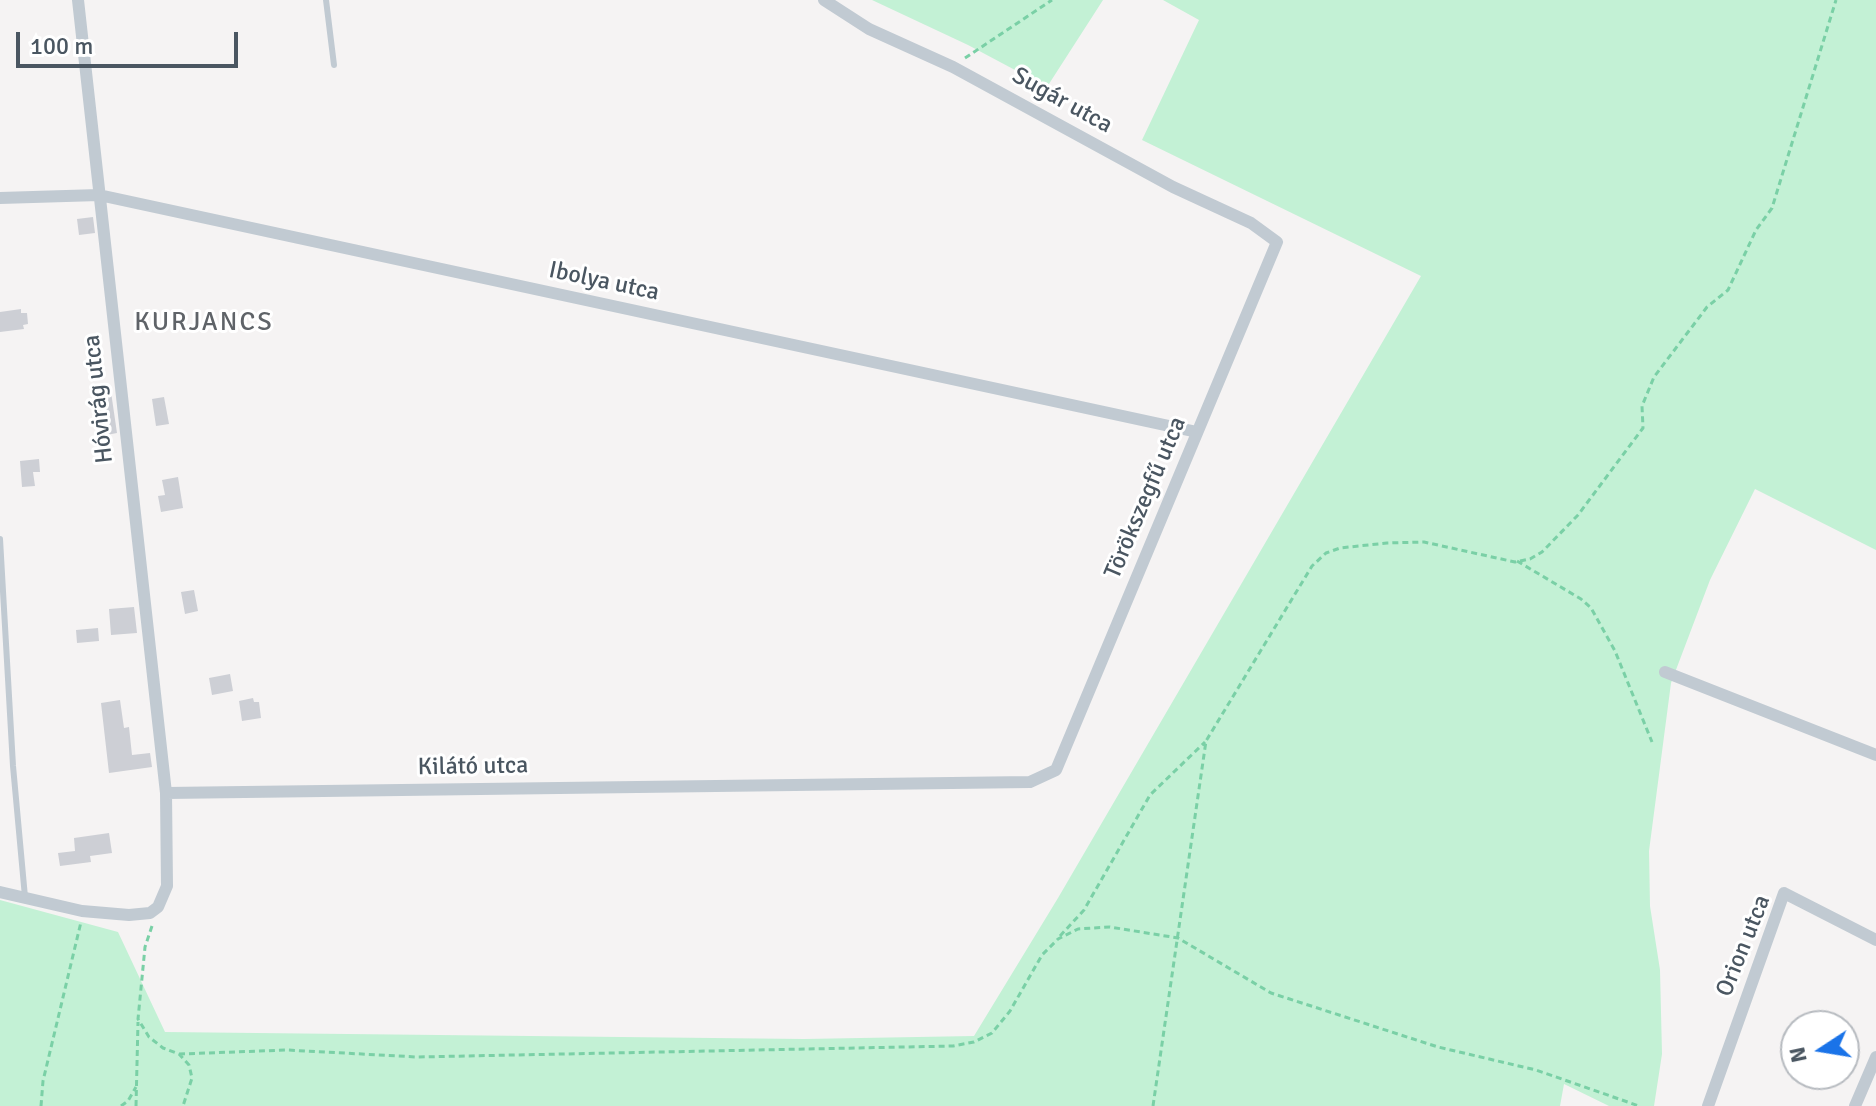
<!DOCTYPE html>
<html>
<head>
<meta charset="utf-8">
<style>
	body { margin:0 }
	#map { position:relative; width:1876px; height:1106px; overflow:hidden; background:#f5f3f3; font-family:Signika,sans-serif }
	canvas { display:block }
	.north { position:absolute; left:1780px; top:1010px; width:80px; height:80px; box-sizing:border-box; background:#fff; border:2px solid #b7bbc0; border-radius:50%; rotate:258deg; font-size:22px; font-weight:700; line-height:32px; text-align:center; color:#4a5661 }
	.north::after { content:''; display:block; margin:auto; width:28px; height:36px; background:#1a73e8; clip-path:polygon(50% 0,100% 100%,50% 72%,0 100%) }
	.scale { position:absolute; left:16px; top:32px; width:222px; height:36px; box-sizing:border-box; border:4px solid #4a5661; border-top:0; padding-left:10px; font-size:24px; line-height:28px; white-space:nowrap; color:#4a5661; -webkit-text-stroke:6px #fff; paint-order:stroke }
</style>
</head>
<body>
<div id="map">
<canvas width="1876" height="1106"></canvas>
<div class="north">N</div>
<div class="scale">100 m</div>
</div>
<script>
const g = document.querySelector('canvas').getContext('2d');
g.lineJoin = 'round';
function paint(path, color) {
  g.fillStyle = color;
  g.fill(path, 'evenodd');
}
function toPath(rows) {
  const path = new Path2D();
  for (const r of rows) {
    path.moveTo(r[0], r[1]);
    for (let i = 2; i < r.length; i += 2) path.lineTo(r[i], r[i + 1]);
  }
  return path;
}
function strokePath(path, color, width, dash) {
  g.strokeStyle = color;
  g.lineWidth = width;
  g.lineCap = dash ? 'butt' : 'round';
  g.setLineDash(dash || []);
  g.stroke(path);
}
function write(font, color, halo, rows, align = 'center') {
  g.font = font + ' Signika,sans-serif';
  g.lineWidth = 6;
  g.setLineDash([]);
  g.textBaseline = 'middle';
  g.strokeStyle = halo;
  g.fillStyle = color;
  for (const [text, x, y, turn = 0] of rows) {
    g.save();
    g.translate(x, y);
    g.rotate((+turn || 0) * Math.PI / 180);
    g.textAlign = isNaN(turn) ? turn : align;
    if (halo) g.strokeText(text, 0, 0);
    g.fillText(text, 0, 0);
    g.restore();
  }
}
paint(toPath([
	[872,0,1103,0,1047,87,968,45],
	[1163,0,1876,0,1876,550,1755,489,1710,580,1671,683,1649,851,1650,906,1660,970,1662,1054,1654,1106,1609,1106,1564,1084,1560,1106,0,1106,0,900,118,932,165,1032,804,1039,974,1036,1058,898,1421,276,1142,140,1199,20]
]), '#c3f1d5');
paint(toPath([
	[93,217,95,233,79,235,77,219],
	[21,309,21,313,27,313,28,324,23,325,24,329,0,332,0,312],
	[111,392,117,433,101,436,95,395],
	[164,397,169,424,156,426,152,399],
	[39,459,40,472,33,472,35,486,22,487,20,461],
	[178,477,183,508,161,512,158,496,165,495,162,480],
	[194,590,198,611,185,614,181,592],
	[134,607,137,633,111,635,109,609],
	[98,628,99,641,77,643,76,630],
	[230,674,233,691,212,695,209,678],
	[253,698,254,702,259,702,261,718,242,721,239,701],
	[120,700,124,728,129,727,132,755,150,753,152,767,109,773,101,703],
	[109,833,112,853,90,856,91,862,60,866,58,853,75,851,74,838]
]), '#cdcfd5');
strokePath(toPath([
	[965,58,1052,0],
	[1517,561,1581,599,1591,608,1615,651,1652,742],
	[152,926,145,947,138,1019,149,1037,163,1048,179,1054,189,1065,192,1078,183,1106],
	[1060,936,1084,910,1150,795,1205,742],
	[179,1054,287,1050,417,1057,953,1046,974,1042,992,1033,1010,1011,1042,955,1058,939,1078,929,1110,927,1178,938,1271,993,1438,1047,1536,1070,1639,1106],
	[41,1106,43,1081,81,922],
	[121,1106,128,1101,136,1087],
	[136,1106,138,1022],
	[1153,1106,1206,741,1312,566,1326,553,1340,548,1387,543,1424,542,1515,562,1530,559,1542,552,1578,515,1643,428,1642,406,1654,377,1707,307,1728,290,1756,230,1772,208,1836,0]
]), '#7ad0a6', 3, [6, 4]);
strokePath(toPath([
	[326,0,334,65],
	[0,539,13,766,25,897]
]), '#c1cad2', 6);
strokePath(toPath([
	[0,198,99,195,1197,432],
	[1665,672,1876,755],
	[166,793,1030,782,1056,770,1277,242,1251,223,1173,187,953,67,869,29,824,0],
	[0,892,82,911,129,915,150,913,158,907,167,886,166,793,78,0],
	[1708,1106,1784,893,1876,940],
	[1855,1106,1876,1057]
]), '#c1cad2', 12);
write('24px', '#4a5661', '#fff', [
	["Sugár utca",1062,101,29],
	["Ibolya utca",604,282,12],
	["Hóvirág utca",99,399,-96],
	["Törökszegfű utca",1146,498,-67],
	["Kilátó utca",473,767,-1],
	["Orion utca",1744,946,-68]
]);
g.letterSpacing = '2px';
write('26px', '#5f6368', '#fff', [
	["KURJANCS",204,323]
]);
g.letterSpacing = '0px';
</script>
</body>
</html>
